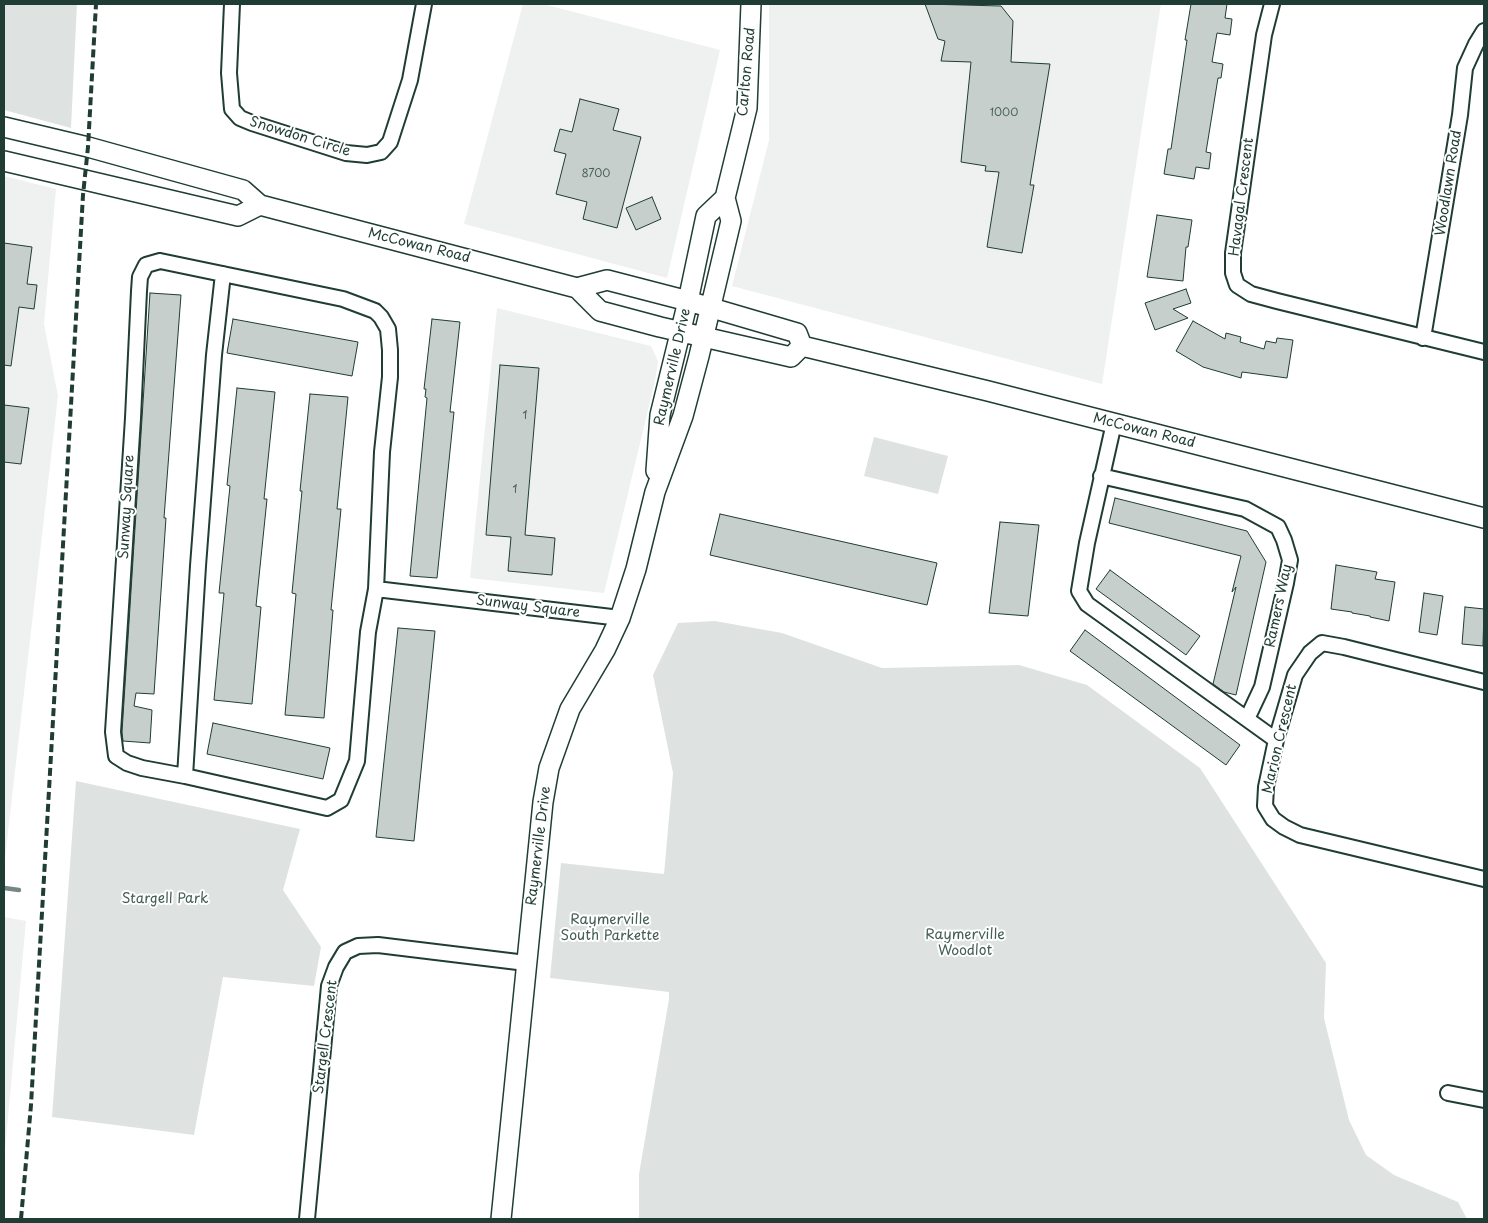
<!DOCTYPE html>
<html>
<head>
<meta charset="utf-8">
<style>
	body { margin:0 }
	#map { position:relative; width:1488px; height:1223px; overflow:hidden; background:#fff; font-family:"Playpen Sans",sans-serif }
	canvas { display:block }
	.frame { position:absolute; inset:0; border:5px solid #1f3d34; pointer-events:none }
</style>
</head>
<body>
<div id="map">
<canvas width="1488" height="1223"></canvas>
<div class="frame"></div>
</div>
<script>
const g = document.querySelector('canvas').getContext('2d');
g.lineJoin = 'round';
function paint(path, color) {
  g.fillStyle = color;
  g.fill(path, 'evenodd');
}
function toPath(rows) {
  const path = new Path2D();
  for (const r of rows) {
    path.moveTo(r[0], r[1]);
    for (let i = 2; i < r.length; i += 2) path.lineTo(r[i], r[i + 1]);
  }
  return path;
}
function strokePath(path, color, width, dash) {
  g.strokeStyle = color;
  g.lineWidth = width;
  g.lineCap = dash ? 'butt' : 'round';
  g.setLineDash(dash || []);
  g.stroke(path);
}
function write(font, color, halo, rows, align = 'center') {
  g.font = font + ' "Playpen Sans",sans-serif';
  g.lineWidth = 4;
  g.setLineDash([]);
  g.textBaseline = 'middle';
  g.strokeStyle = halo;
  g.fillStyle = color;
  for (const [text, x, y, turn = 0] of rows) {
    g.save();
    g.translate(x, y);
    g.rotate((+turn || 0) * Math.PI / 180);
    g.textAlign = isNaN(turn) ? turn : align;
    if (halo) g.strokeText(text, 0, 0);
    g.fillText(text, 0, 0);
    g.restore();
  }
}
paint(toPath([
	[523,4,543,4,720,50,667,278,464,224],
	[769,4,1161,4,1102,384,732,286,769,140],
	[4,176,56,189,44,324,58,396,4,867],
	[497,308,651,346,658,361,655,381,604,593,470,578],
	[4,917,26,921,4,1161]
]), '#eef1f0');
paint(toPath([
	[4,4,77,4,71,128,4,110],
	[874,437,948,456,938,494,864,476],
	[715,621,782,633,882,668,1019,665,1087,685,1200,768,1326,963,1324,1018,1349,1120,1366,1155,1394,1175,1458,1202,1467,1219,639,1219,639,1174,669,999,669,992,550,978,561,863,664,874,673,773,653,675,678,623],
	[76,781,300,829,283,890,321,947,314,986,223,977,194,1135,52,1117]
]), '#dee3e2');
strokePath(toPath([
	[4,888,19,890]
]), '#758883', 4.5);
const building = toPath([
	[925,4,1001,6,1013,21,1011,62,1050,64,1030,185,1034,185,1022,253,987,247,999,172,985,171,986,166,961,162,971,62,941,61,945,41,938,39,925,4],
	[1191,4,1227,4,1225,18,1232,19,1230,35,1217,33,1212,62,1223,64,1221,78,1218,78,1206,152,1211,153,1209,169,1196,167,1194,179,1164,174,1168,149,1171,149,1187,40,1185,40,1191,4],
	[580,99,619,109,613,130,641,137,617,228,583,219,587,202,556,194,566,154,554,151,560,129,572,132,580,99],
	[652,197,661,219,636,230,626,208,652,197],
	[1157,215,1192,220,1188,247,1186,247,1183,281,1147,277,1157,215],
	[4,243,32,247,27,284,37,285,34,309,19,307,11,366,4,365,4,243],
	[1186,289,1191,303,1173,309,1188,318,1155,330,1145,303,1186,289],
	[150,293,181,295,164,518,166,518,154,694,136,693,134,706,152,710,150,743,123,741,122,732,150,293],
	[233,319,358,342,352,376,227,353,233,319],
	[432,319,460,322,450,412,454,412,437,578,410,576,427,398,425,397,426,389,424,389,432,319],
	[1193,321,1225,339,1226,333,1241,337,1240,342,1264,349,1266,341,1276,343,1277,338,1293,340,1287,378,1242,372,1241,378,1203,367,1176,351,1193,321],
	[500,365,539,368,525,535,555,538,552,575,508,571,511,537,486,535,500,365],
	[237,388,275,392,264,499,267,499,256,606,261,607,252,704,214,700,224,593,219,593,230,486,227,485,237,388],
	[310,394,348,397,337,509,341,509,331,610,333,610,324,718,285,715,296,594,292,593,302,491,300,491,310,394],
	[4,405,29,408,21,464,4,462,4,405],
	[1115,498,1247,531,1266,562,1236,695,1224,692,1213,684,1236,587,1232,592,1241,556,1109,523,1115,498],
	[720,514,937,563,927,605,710,555,720,514],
	[1000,522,1039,525,1028,616,989,613,1000,522],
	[1336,565,1377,572,1375,579,1395,582,1389,621,1370,617,1370,616,1352,613,1352,612,1331,609,1336,565],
	[1110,570,1200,636,1186,655,1096,589,1110,570],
	[1424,593,1443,596,1437,635,1419,632,1424,593],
	[1465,607,1484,609,1483,646,1462,644,1465,607],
	[398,628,435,631,414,841,376,837,398,628],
	[1085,630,1240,745,1226,765,1070,651,1085,630],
	[213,723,330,748,323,779,207,754,213,723]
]);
paint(building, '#c7cfcc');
strokePath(building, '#1f3d34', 1);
const street = toPath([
	[232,4,229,73,232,109,240,118,252,123,346,153,367,155,381,152,390,142,410,80,424,4],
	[1272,4,1264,35,1233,253,1233,273,1237,285,1251,294,1277,301,1484,352],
	[160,261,343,299,375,311,381,317,388,329,390,350,390,377,382,452,376,589,368,632,357,761,341,800,327,808,185,776,142,768,127,763,116,756,113,732,133,418,139,291,140,277,146,265,160,261],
	[1423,338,1460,115,1465,68,1476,44,1484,31],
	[1114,423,1087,543,1079,591,1087,604,1276,740],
	[1101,476,1245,509,1278,527,1284,540,1290,560,1286,583,1262,687,1247,719],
	[376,589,620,618],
	[1484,682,1344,647,1322,643,1310,653,1295,675,1276,740,1266,787,1265,806,1273,819,1284,827,1300,835,1484,879],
	[185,776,198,566,214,355,223,274],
	[1448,1093,1484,1100],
	[307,1219,329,986,336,967,345,952,358,946,378,945,526,963]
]);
const secondary = toPath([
	[4,127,88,147,243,190,260,205,577,288,607,280,688,301,797,333,802,346],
	[4,161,238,216,260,205],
	[577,288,600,311,660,327,791,357,802,346],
	[802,346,988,391,1484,518],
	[656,471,660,415,688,301,706,216,725,198],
	[501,1219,543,802,549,768,570,709,605,650,620,618,636,569,655,492,683,416,699,356,731,221,725,198,747,108,751,4]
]);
strokePath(street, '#1f3d34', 18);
strokePath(secondary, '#1f3d34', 22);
strokePath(street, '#fff', 14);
strokePath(secondary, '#fff', 19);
strokePath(toPath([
	[21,1219,31,1105,83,195,88,147,96,4]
]), '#1f3d34', 4, [8, 4]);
write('11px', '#49625a', null, [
	["1000",1004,113],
	["8700",596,174],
	["1",525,416],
	["1",515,490]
]);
write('14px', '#1f3d34', '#fff', [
	["Carlton Road",747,72,-85],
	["Snowdon Circle",300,137,17],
	["Woodlawn Road",1449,183,-81],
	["Havagal Crescent",1242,197,-83],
	["McCowan Road",419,246,14],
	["Raymerville Drive",673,367,-77],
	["McCowan Road",1144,431,14],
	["Sunway Square",127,507,-87],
	["Ramers Way",1279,606,-78],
	["Sunway Square",528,607,7],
	["Marion Crescent",1280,739,-77],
	["Raymerville Drive",539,846,-83],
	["Stargell Crescent",326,1037,-83]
]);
write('14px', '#455e57', '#fff', [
	["Stargell Park",165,899],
	["Raymerville",610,920],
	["South Parkette",610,936],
	["Raymerville",965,935],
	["Woodlot",965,951]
]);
</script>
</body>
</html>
